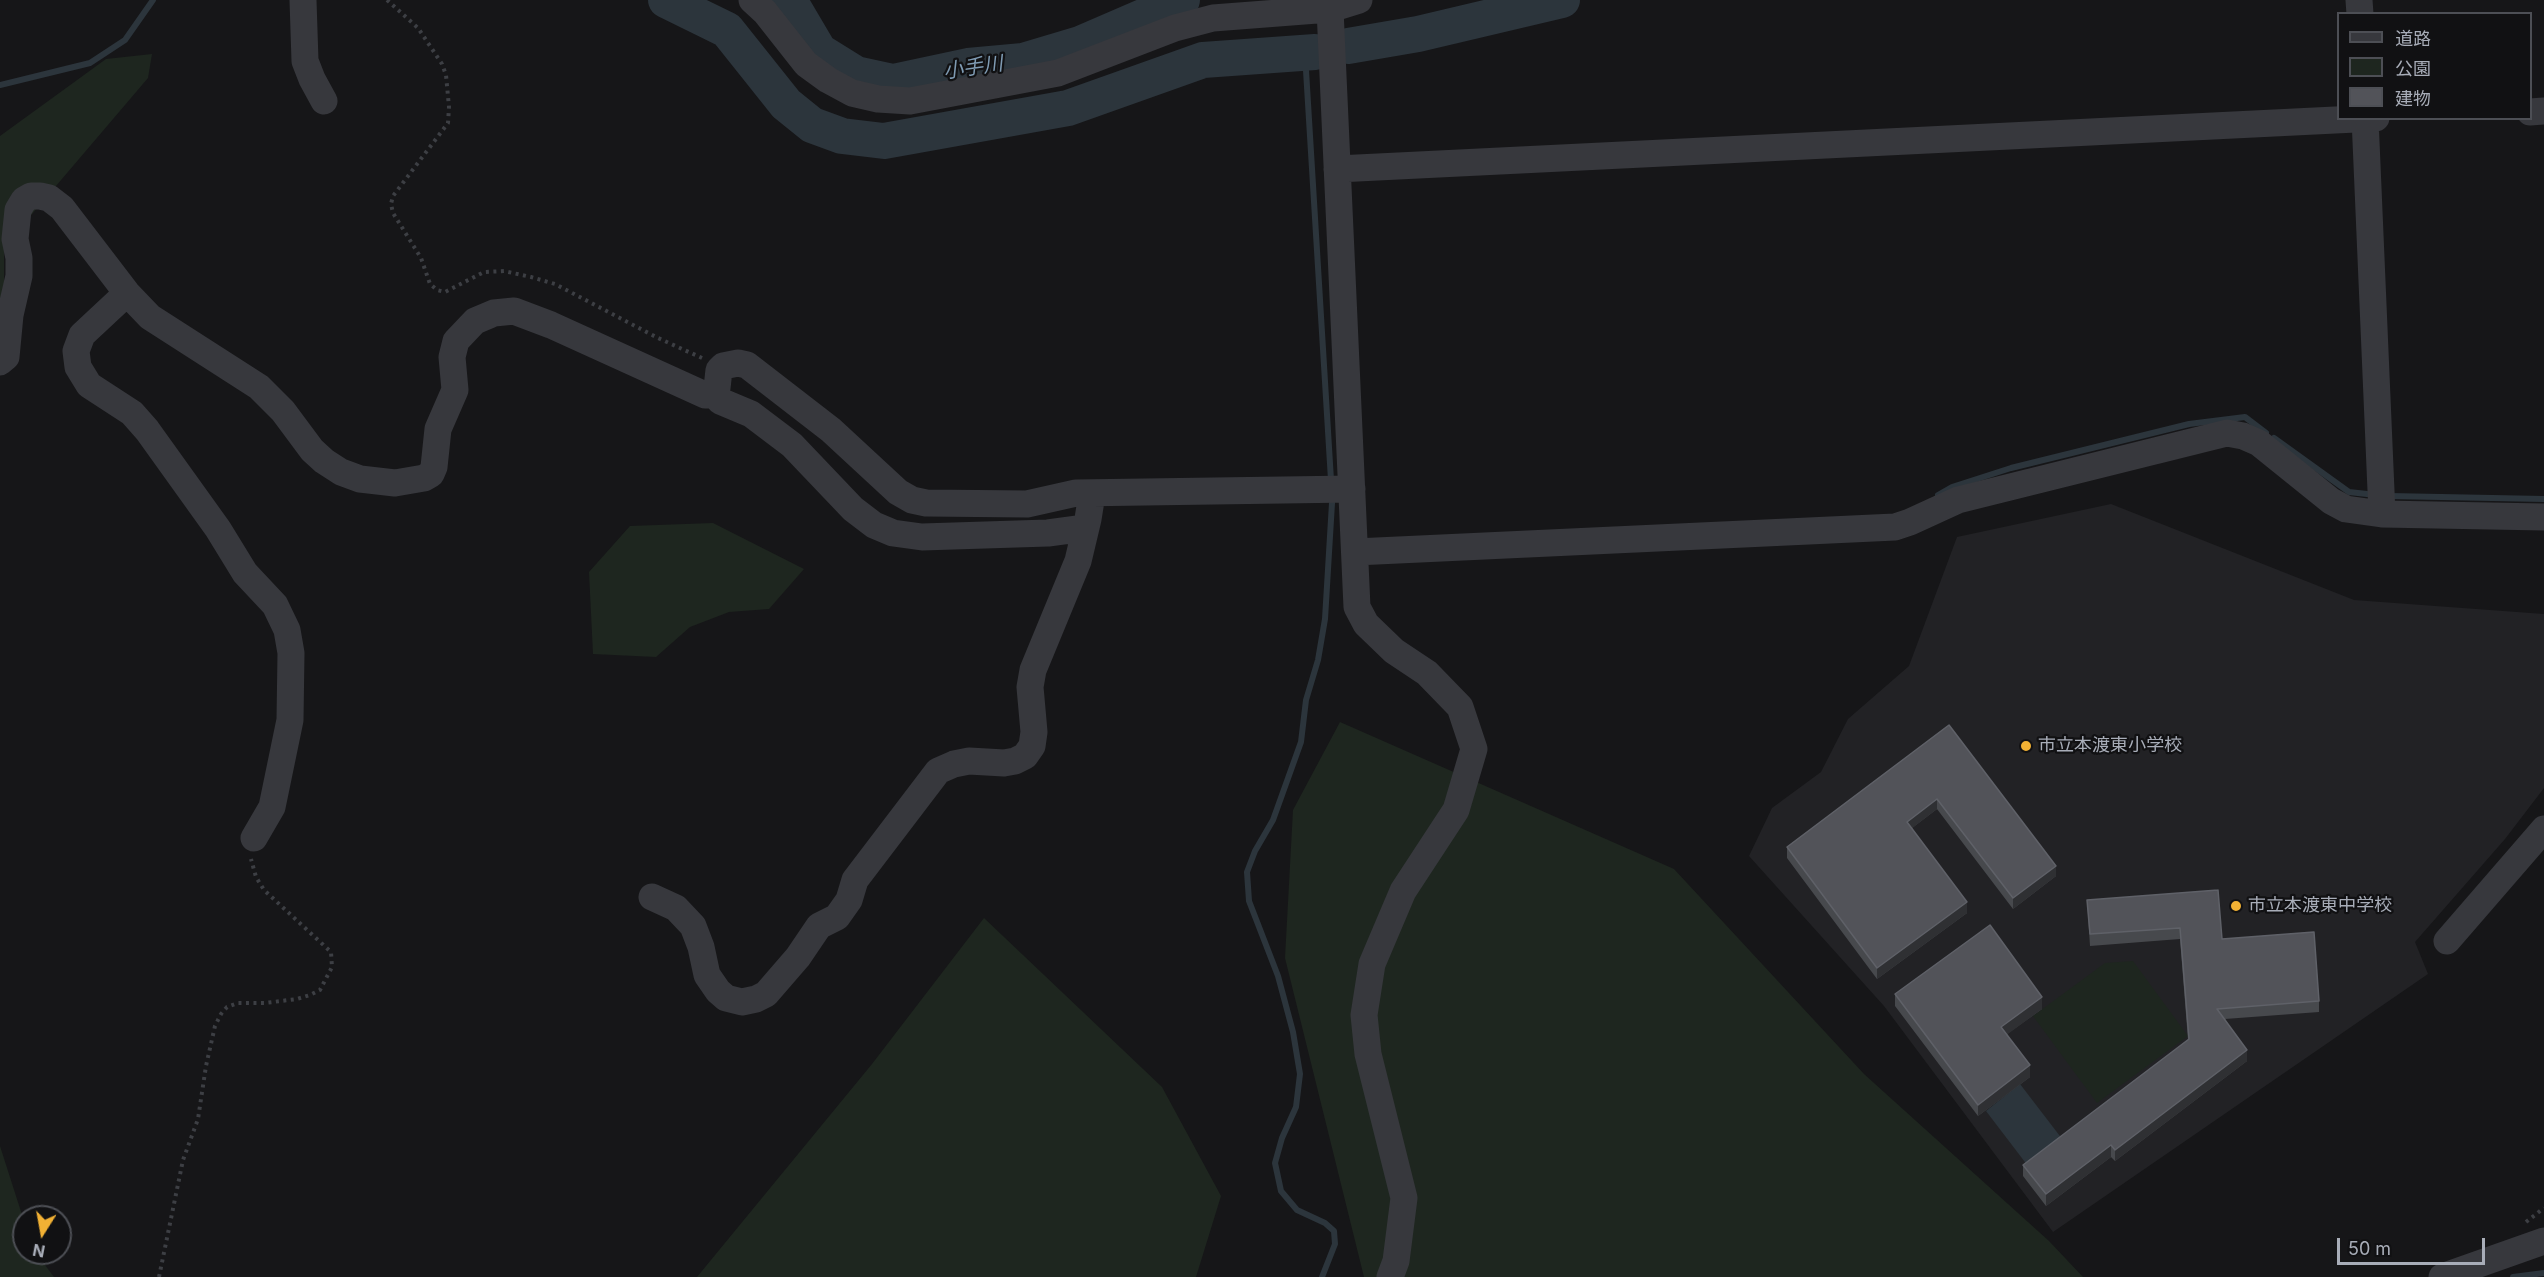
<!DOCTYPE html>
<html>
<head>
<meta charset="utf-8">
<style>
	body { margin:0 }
	#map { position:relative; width:2544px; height:1277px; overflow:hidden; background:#161618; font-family:Inter,"Noto Sans JP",sans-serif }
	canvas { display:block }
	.legend { position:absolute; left:2337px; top:12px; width:195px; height:108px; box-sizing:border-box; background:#111113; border:2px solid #4d4f55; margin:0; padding:8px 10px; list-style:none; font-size:18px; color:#a8adb8 }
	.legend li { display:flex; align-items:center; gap:12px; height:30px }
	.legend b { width:30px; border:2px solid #4d4f55 }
	.north { position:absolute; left:12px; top:1205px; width:60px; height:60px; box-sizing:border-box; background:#111113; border:2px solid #4d4f55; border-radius:50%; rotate:191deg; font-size:16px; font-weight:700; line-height:24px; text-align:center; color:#a8adb8 }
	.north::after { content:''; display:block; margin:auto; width:21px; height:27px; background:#f2b134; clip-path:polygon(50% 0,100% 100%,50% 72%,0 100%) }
	.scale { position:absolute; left:2337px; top:1238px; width:148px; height:27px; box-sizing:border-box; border:3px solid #a8adb8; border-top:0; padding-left:8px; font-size:18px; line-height:21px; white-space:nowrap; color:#a8adb8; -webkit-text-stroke:4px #111113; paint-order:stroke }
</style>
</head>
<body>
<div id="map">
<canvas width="2544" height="1277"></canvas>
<ul class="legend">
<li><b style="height:8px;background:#37383d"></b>道路</li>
<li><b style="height:16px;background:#1e261f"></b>公園</li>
<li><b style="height:16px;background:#525359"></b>建物</li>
</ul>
<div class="north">N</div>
<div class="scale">50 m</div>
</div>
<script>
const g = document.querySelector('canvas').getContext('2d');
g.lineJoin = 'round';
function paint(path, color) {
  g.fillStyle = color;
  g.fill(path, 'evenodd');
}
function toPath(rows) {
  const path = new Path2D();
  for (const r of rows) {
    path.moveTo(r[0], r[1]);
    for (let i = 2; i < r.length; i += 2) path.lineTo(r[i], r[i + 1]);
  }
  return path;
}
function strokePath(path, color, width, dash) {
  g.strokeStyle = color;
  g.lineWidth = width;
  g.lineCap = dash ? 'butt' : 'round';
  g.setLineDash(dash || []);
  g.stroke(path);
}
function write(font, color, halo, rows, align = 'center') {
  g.font = font + ' Inter,"Noto Sans JP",sans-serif';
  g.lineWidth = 4.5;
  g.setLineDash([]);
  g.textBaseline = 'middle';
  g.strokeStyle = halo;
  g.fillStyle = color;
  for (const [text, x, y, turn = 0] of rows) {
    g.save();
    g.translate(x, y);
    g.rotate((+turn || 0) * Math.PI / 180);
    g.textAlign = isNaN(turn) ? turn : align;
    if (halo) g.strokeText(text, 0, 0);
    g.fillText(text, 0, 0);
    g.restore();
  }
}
paint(toPath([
	[2111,504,2354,600,2544,614,2544,788,2505,839,2415,942,2428,974,2053,1232,1884,1006,1749,856,1772,808,1821,772,1848,719,1909,666,1957,537]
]), '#222225');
paint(toPath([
	[152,54,148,78,4,247,4,299,0,304,0,136,106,59],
	[713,523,804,569,769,609,729,612,690,627,656,657,593,654,589,572,630,526],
	[1340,722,1674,869,1864,1074,2049,1241,2083,1277,1364,1277,1285,958,1293,810],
	[984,918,1162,1087,1221,1196,1196,1277,697,1277,872,1064],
	[2133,961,2188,1036,2097,1103,2033,1016,2105,963],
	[0,1146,24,1221,24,1253,36,1253,54,1277,0,1277]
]), '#1e261f');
paint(toPath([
	[2020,1084,2066,1144,2031,1170,1986,1111]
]), '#2c353c');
strokePath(toPath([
	[1305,54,1331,480],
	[0,85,90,63,125,40,153,0],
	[2274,438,2349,492,2376,495],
	[1938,495,1952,487,2011,468,2189,424,2245,417,2266,433],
	[2389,496,2544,499],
	[1322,1277,1335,1244,1334,1231,1325,1223,1297,1210,1281,1191,1275,1163,1282,1138,1296,1107,1300,1074,1293,1032,1278,976,1249,901,1247,872,1255,851,1273,820,1301,742,1306,700,1318,660,1325,619,1332,503],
	[2513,1277,2544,1273]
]), '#2c353c', 6);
strokePath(toPath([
	[666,0,727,30,786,104,812,125,842,136,884,141,1068,108,1203,60,1315,52],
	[789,0,819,51,856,74,893,82,968,66,1023,61,1080,44,1182,0],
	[1348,46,1418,34,1562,0]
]), '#2c353c', 36);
strokePath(toPath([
	[387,0,418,28,442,64,446,75,449,107,448,123,393,196,391,204,393,213,421,258,430,284,437,290,445,292,484,272,504,271,531,277,555,284,658,338,702,358],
	[2526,1222,2544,1208],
	[159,1277,183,1160,198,1119,206,1066,215,1026,221,1014,227,1007,238,1003,265,1003,297,999,310,995,320,990,332,967,331,952,264,890,256,877,251,859]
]), '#3d3f44', 4, [3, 4.5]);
strokePath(toPath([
	[303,0,305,61,312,79,324,101],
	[752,0,765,12,806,64,828,80,852,93,878,99,910,101,1058,73,1175,28,1213,18,1330,9,1359,0],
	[2359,0,2360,14],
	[1330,9,1357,607,1366,624,1394,651,1427,673,1460,707,1474,749,1456,810,1403,891,1372,964,1364,1015,1368,1054,1404,1198,1396,1261,1390,1277],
	[2530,112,2544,111],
	[2365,118,2382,514,2544,517],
	[1337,169,2376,118],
	[127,293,82,335,76,351,78,367,89,385,132,413,147,430,218,529,245,573,275,605,287,630,291,653,290,720,272,807,254,838],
	[0,362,6,357,10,315,19,276,19,258,15,239,18,210,24,200,31,196,40,196,49,198,62,208,127,293,150,317,259,387,283,411,312,450,324,461,341,472,360,479,395,483,424,478,431,474,434,467,438,429,455,390,452,357,456,341,475,321,494,313,514,311,551,325,705,395,711,395,717,388,719,370,723,366,738,363,747,365,831,430,898,492,912,500,926,503,1027,504,1076,493,1352,489],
	[714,392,720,401,751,414,792,445,853,509,874,525,893,533,922,537,1048,533,1085,528],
	[1355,552,1895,527,1910,522,1958,500,2227,433,2243,436,2259,443,2331,501,2346,509,2382,514],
	[652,897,676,908,693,926,701,947,707,975,718,991,726,998,742,1002,756,999,766,994,798,957,819,926,837,917,849,900,855,880,938,771,954,764,969,761,1004,763,1015,761,1025,756,1032,746,1034,732,1030,687,1033,670,1078,561,1088,519,1092,494],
	[2447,941,2544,829],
	[2442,1277,2544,1241]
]), '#37383d', 27);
paint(toPath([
	[1949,725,2056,876,2013,909,1937,809,1912,828,1967,913,1877,979,1787,858,1787,847],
	[2087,900,2222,939,2319,1001,2319,1012,2225,1019,2247,1061,2115,1161,2111,1157,2046,1206,2023,1176,2023,1165,2188,1040,2180,939,2090,946],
	[1895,994,2042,1009,2007,1034,2030,1077,1978,1116,1895,1006]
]), '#47494d');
paint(toPath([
	[1937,799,1937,809,1907,832,1907,822],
	[2056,866,2056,876,2013,909,2013,898],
	[1967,902,1967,913,1877,979,1877,968],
	[2042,997,2042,1009,2001,1039,2001,1027],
	[2247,1050,2247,1061,2115,1161,2115,1150],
	[2030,1065,2030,1077,1978,1116,1978,1105],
	[2111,1145,2111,1157,2046,1206,2046,1194]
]), '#2f3033');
const building = toPath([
	[1949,725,2056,866,2013,898,1937,799,1907,822,1967,902,1877,968,1787,847,1949,725],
	[2218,890,2222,939,2314,932,2319,1001,2217,1009,2247,1050,2115,1150,2111,1145,2046,1194,2023,1165,2189,1039,2180,928,2090,934,2087,900,2218,890],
	[1990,925,2042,997,2001,1027,2030,1065,1978,1105,1895,994,1990,925]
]);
paint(building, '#525359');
strokePath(building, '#5f6168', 1.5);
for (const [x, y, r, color] of [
	[2026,746,6,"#f2b134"],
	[2236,906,6,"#f2b134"]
]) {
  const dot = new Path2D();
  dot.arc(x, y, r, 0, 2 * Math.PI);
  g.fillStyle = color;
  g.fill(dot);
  strokePath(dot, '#111113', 2);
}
write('18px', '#a8adb8', '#111113', [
	["市立本渡東小学校",2038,746],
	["市立本渡東中学校",2248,906]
], 'left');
write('italic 20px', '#7f9bb3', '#111113', [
	["小手川",973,68,-8]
]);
</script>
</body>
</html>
